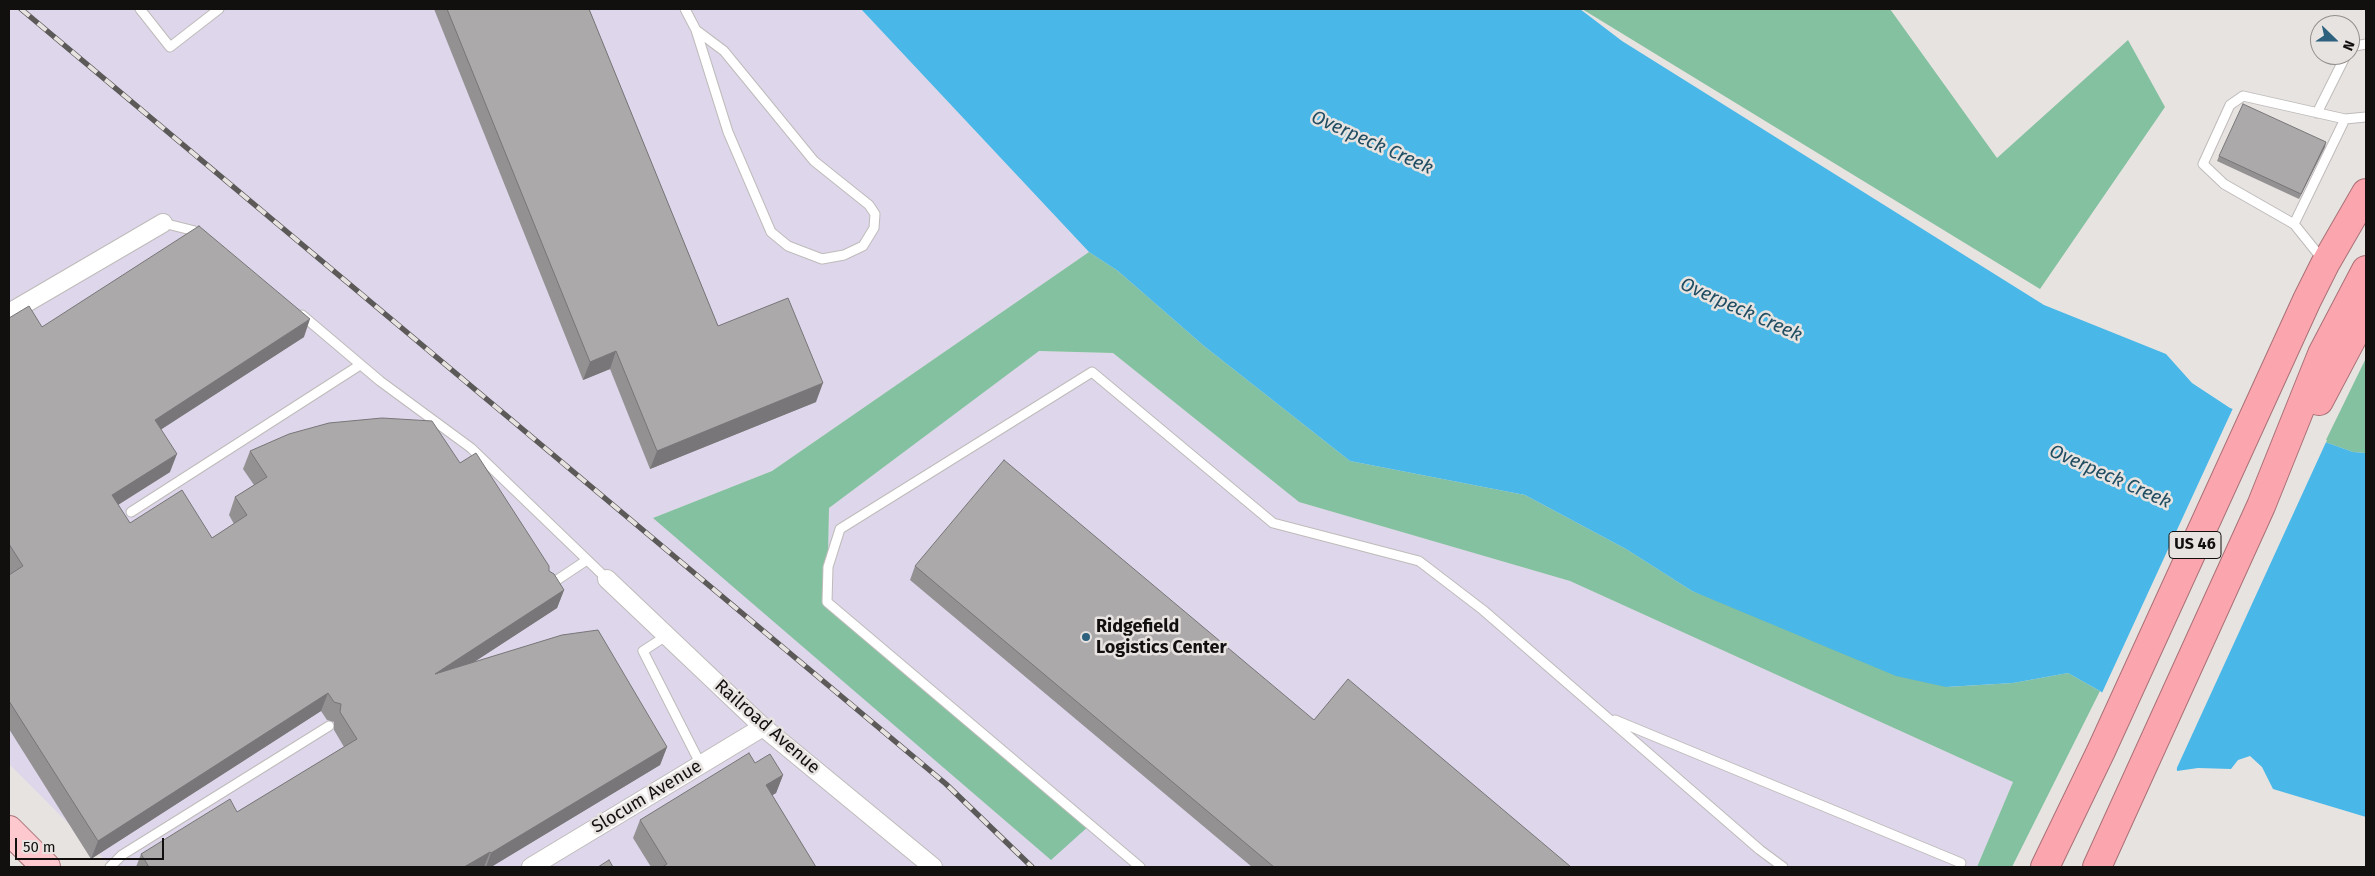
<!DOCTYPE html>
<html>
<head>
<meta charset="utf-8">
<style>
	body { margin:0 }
	#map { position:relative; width:2375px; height:876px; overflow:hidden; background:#e7e3e1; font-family:"Fira Sans",sans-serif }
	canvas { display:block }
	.frame { position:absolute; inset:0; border:10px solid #11100f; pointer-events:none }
	.north { position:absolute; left:2310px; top:15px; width:50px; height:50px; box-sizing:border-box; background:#e7e3e1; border:1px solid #918f8d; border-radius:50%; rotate:112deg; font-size:14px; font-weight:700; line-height:20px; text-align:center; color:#11100f }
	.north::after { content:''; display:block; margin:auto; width:18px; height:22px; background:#2d617d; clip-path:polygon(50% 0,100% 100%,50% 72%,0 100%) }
	.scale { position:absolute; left:15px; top:838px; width:149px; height:22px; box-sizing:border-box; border:2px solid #11100f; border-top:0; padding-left:6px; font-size:15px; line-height:18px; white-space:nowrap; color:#11100f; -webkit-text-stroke:4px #e7e3e1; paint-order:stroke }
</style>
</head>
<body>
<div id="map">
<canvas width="2375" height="876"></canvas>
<div class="frame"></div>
<div class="north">N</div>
<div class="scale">50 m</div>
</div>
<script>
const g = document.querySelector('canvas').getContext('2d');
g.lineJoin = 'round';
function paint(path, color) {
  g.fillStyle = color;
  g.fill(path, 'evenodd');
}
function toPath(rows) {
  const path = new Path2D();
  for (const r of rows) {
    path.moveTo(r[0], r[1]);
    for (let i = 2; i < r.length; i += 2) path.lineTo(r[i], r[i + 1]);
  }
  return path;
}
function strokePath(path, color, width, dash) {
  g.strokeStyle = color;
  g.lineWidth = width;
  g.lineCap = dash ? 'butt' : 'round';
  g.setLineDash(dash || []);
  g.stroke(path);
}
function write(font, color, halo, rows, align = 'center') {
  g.font = font + ' "Fira Sans",sans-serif';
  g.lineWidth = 5;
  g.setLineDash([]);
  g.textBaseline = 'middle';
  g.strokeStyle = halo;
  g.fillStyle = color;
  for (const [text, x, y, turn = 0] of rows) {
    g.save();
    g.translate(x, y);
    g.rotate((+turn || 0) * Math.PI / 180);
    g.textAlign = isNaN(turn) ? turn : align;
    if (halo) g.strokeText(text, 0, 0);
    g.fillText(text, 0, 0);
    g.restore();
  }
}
paint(toPath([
	[9,9,861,9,1089,252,772,471,653,518,827,602,829,508,1038,351,1113,353,1299,502,1570,581,2013,782,1977,867,112,867,9,764]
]), '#ded6eb');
paint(toPath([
	[1582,9,1890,9,1997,158,2128,40,2165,107,2040,289],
	[1089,252,1118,271,1204,346,1350,461,1525,495,1626,549,1692,591,1947,687,2013,683,2068,673,2100,691,2012,867,1977,867,2013,782,1570,581,1299,502,1113,353,1039,351,829,508,827,602,1091,824,1051,860,653,518,772,471],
	[2366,358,2366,453,2353,452,2325,442]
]), '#84c1a0');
paint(toPath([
	[861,9,1580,9,1622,41,2044,305,2166,354,2192,383,2230,408,2353,452,2366,453,2366,817,2273,789,2262,767,2250,756,2238,760,2231,769,2198,768,2177,771,2175,749,2100,691,2068,673,2013,683,1946,687,1896,676,1692,591,1626,549,1525,495,1350,461,1204,346,1118,271,1089,252]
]), '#49b7e7');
paint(toPath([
	[2234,406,2327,440,2175,772,2173,750,2101,695]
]), '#e7e3e1');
const lane = toPath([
	[140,9,170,47,219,9],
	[685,9,696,30,728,132,771,232,788,246,822,259,844,255,863,246,874,228,875,214,869,205,814,161,724,51,696,30],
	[2350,47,2366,44],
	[2317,113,2346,55],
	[163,223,195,231,201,236],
	[2294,224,2345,119],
	[2323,260,2294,224,2224,184,2203,164,2230,105,2243,96,2345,119,2366,117],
	[302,315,380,381,471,448,607,579],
	[131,512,360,365],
	[548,586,587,560],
	[666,636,643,651,701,765],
	[1615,720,1961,863],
	[110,867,122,855,329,726],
	[1140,867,827,602,828,567,840,529,1092,372,1273,523,1419,561,1483,610,1760,850,1783,867]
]);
const street = toPath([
	[9,313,163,223],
	[607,579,763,727,933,867],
	[531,867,763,727]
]);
const primary = toPath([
	[9,830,46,867]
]);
const highway = toPath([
	[2319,401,2366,312],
	[2045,867,2101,751,2307,300,2325,264,2366,193],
	[2097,867,2261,506,2322,354,2366,270]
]);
strokePath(lane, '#bfbbba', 11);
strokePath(street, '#bfbbba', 20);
strokePath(primary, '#a97176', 30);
strokePath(highway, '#a97176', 30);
strokePath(lane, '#fff', 9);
strokePath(street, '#fff', 18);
strokePath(primary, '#fdc9ce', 28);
strokePath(highway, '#fba5ae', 28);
const rail = toPath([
	[21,9,946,784,1032,867]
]);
strokePath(rail, '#5c5a58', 5.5);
strokePath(rail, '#e7e3e1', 4, [11]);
paint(toPath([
	[434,9,589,9,718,326,816,402,650,469,610,369,583,380],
	[2326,142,2299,199,2217,161,2219,156],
	[9,318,42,327,304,337,161,429,170,472,118,505,130,523,212,538,234,524,229,515,235,497,254,485,243,469,250,451,460,463,564,590,557,608,474,662,667,747,660,765,491,867,136,867,141,854,237,812,344,747,334,730,334,722,327,720,321,711,91,859,9,729,9,575,10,574,9,572],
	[915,566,1314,720,1571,867,1252,867,910,580],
	[755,763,783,775,776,793,772,795,816,867,651,867,633,838,640,820]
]), '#949193');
paint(toPath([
	[2326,142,2325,147,2299,199,2301,194],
	[310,319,304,337,148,438,155,420],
	[616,351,610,369,583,380,590,362],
	[823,383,816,402,650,469,657,451],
	[177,454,170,472,105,513,112,495],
	[564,590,557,608,428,692,435,674],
	[328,693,321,711,91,859,98,841],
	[667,747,660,765,491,867,486,867,491,853],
	[783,775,776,793,760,803,766,785],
	[490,852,484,867,464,867]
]), '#787678');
const building = toPath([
	[447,9,589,9,718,326,788,298,823,383,657,451,616,351,590,362,447,9],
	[2243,104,2326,142,2301,194,2219,156,2243,104],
	[199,226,310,319,155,420,177,454,112,495,130,523,182,490,212,538,247,515,235,497,267,477,250,451,289,434,329,423,382,418,432,421,460,463,476,453,549,566,549,571,554,574,564,590,435,674,562,635,598,630,667,747,491,853,490,852,464,867,149,867,141,854,230,799,237,812,357,739,340,712,341,704,334,702,328,693,98,841,9,701,9,575,23,566,9,544,9,318,29,306,42,327,199,226],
	[1004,460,1314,720,1348,679,1571,867,1274,867,915,566,1004,460],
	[749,753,755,763,770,754,783,775,766,785,816,867,662,867,667,864,640,820,749,753],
	[609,860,613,867,598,867,609,860]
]);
paint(building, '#aca9ab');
strokePath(building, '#787678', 1);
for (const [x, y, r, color] of [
	[1086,637,5,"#2d617d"]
]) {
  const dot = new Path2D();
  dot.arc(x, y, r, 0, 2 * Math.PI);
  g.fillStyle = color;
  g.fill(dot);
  strokePath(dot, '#e7e3e1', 2);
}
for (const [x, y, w] of [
	[2195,545,52]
]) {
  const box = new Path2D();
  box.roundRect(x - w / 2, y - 13.5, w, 27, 4);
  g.fillStyle = '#e7e3e1';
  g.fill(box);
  strokePath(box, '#11100f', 1);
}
write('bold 16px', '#11100f', null, [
	["US 46",2195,545]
]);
write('bold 18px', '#11100f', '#e7e3e1', [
	["Ridgefield",1096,627],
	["Logistics Center",1096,648]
], 'left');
write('18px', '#11100f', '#e7e3e1', [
	["Railroad Avenue",767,727,41],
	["Slocum Avenue",647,797,-31]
]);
write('italic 19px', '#214e62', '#e7e3e1', [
	["Overpeck Creek",1372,143,24],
	["Overpeck Creek",1741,310,24],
	["Overpeck Creek",2110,477,24]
]);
</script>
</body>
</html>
